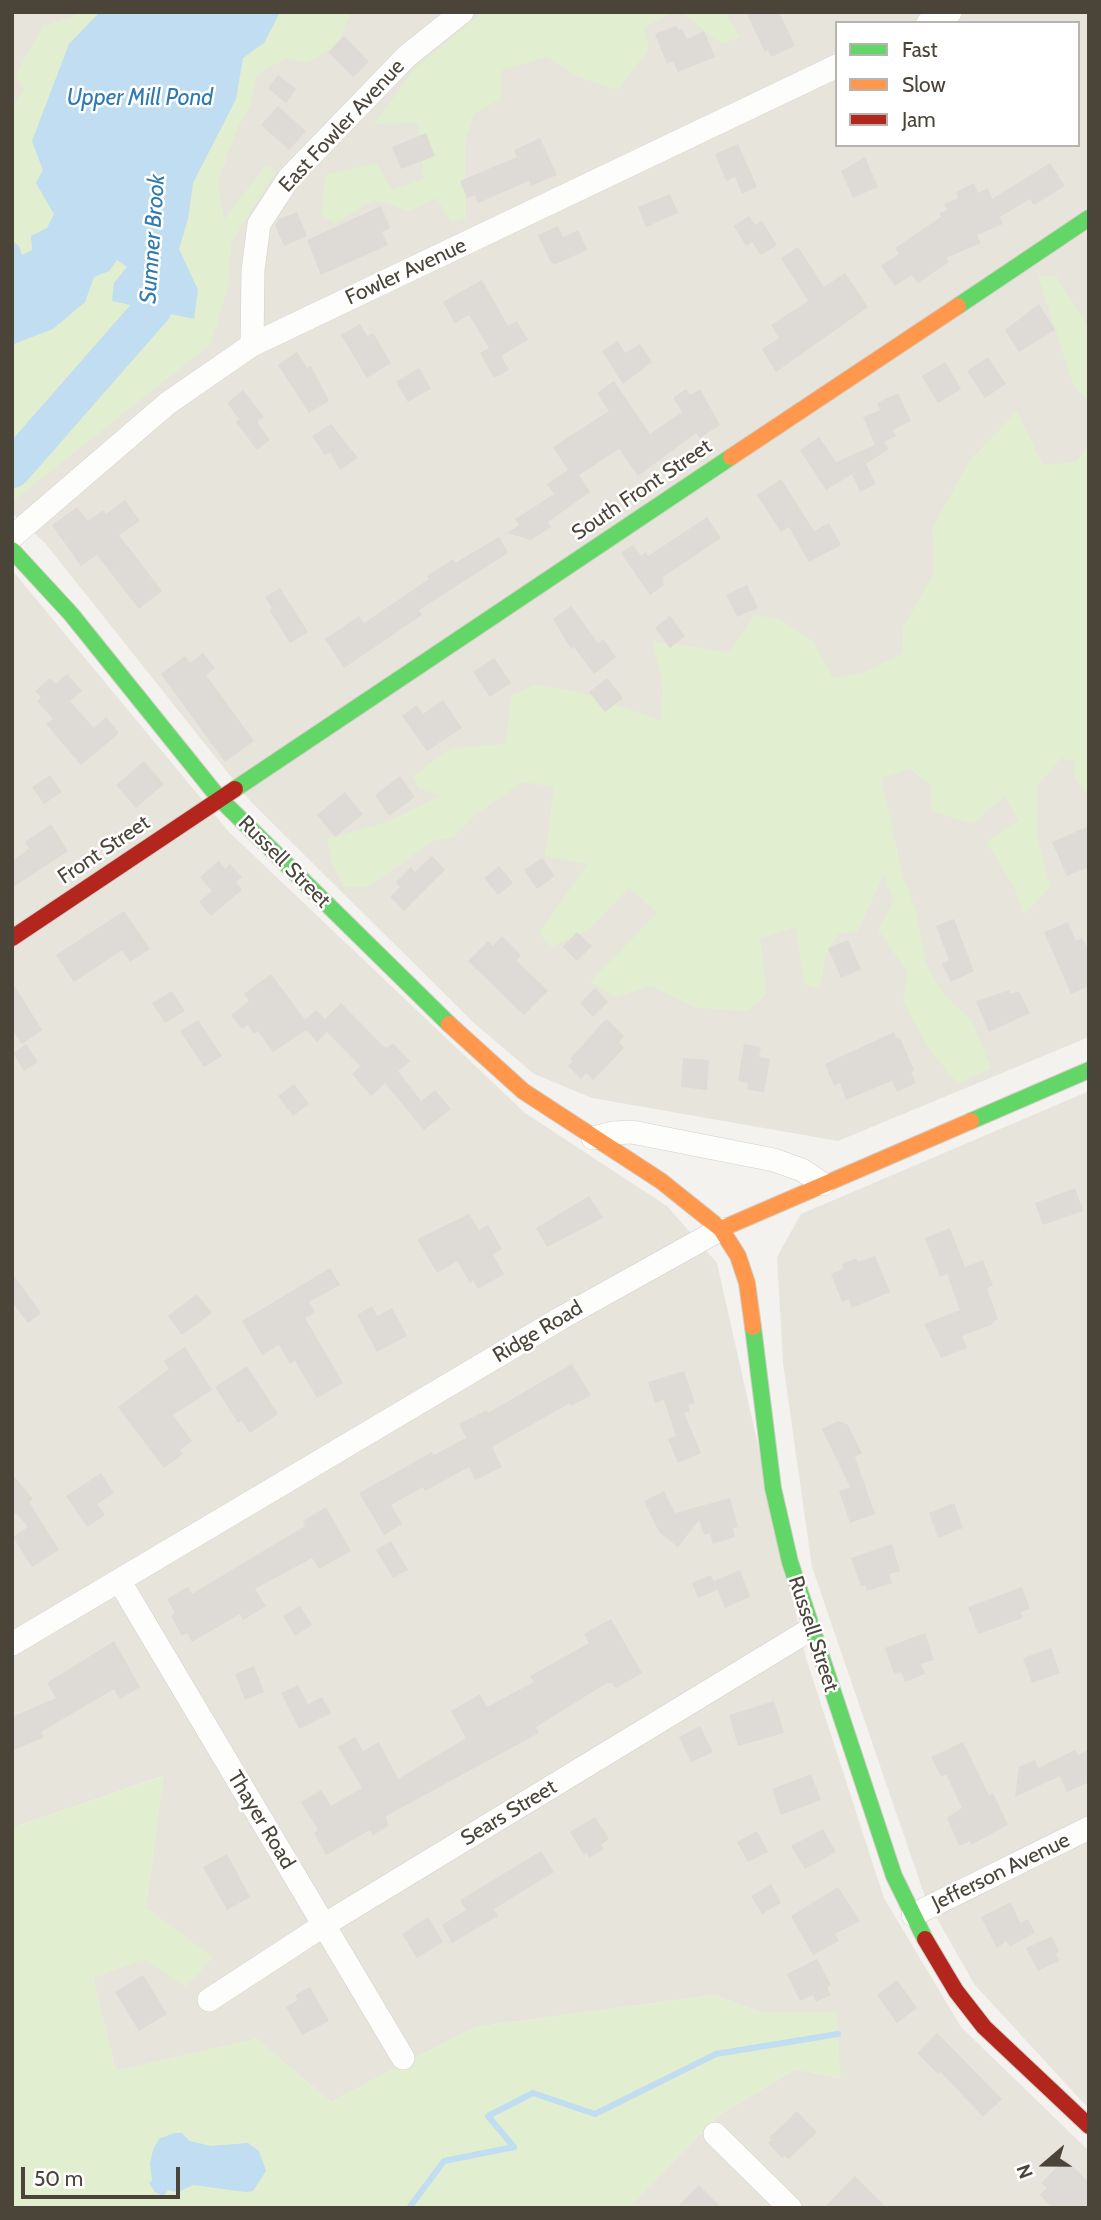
<!DOCTYPE html>
<html>
<head>
<meta charset="utf-8">
<style>
	body { margin:0 }
	#map { position:relative; width:1101px; height:2220px; overflow:hidden; background:#f4f2ee; font-family:Cabin,sans-serif }
	canvas { display:block }
	.frame { position:absolute; inset:0; border:14px solid #4b4439; pointer-events:none }
	.legend { position:absolute; left:835px; top:21px; width:245px; height:126px; box-sizing:border-box; background:#fff; border:2px solid #b7b4b0; margin:0; padding:9px 12px; list-style:none; font-size:21px; color:#4b4439 }
	.legend li { display:flex; align-items:center; gap:14px; height:35px }
	.legend b { width:35px; border:2px solid #b7b4b0 }
	.north { position:absolute; left:1010px; top:2129px; width:70px; height:70px; -webkit-text-stroke:5px #fff; paint-order:stroke; rotate:250deg; font-size:19px; font-weight:700; line-height:28px; text-align:center; color:#4b4439 }
	.north::after { content:''; display:block; margin:auto; width:24px; height:32px; background:#4b4439; clip-path:polygon(50% 0,100% 100%,50% 72%,0 100%) }
	.scale { position:absolute; left:21px; top:2167px; width:159px; height:32px; box-sizing:border-box; border:4px solid #4b4439; border-top:0; padding-left:9px; font-size:21px; line-height:24px; white-space:nowrap; color:#4b4439; -webkit-text-stroke:5px #fff; paint-order:stroke }
</style>
</head>
<body>
<div id="map">
<canvas width="1101" height="2220"></canvas>
<div class="frame"></div>
<ul class="legend">
<li><b style="height:9px;background:#63d668"></b>Fast</li>
<li><b style="height:9px;background:#ff974d"></b>Slow</li>
<li><b style="height:9px;background:#b3261e"></b>Jam</li>
</ul>
<div class="north">N</div>
<div class="scale">50 m</div>
</div>
<script>
const g = document.querySelector('canvas').getContext('2d');
g.lineJoin = 'round';
function paint(path, color) {
  g.fillStyle = color;
  g.fill(path, 'evenodd');
}
function toPath(rows) {
  const path = new Path2D();
  for (const r of rows) {
    path.moveTo(r[0], r[1]);
    for (let i = 2; i < r.length; i += 2) path.lineTo(r[i], r[i + 1]);
  }
  return path;
}
function strokePath(path, color, width, dash) {
  g.strokeStyle = color;
  g.lineWidth = width;
  g.lineCap = dash ? 'butt' : 'round';
  g.setLineDash(dash || []);
  g.stroke(path);
}
function write(font, color, halo, rows, align = 'center') {
  g.font = font + ' Cabin,sans-serif';
  g.lineWidth = 5;
  g.setLineDash([]);
  g.textBaseline = 'middle';
  g.strokeStyle = halo;
  g.fillStyle = color;
  for (const [text, x, y, turn = 0] of rows) {
    g.save();
    g.translate(x, y);
    g.rotate((+turn || 0) * Math.PI / 180);
    g.textAlign = isNaN(turn) ? turn : align;
    if (halo) g.strokeText(text, 0, 0);
    g.fillText(text, 0, 0);
    g.restore();
  }
}
paint(toPath([
	[12,12,1089,12,1089,1037,838,1141,592,1098,534,1074,475,1024,251,802,45,543,12,513],
	[837,23,1078,23,1078,145,837,145],
	[12,570,229,832,525,1113,667,1206,717,1263,806,1658,884,1898,961,2027,1089,2151,1089,2208,628,2208,719,2115,796,2069,840,2078,836,2012,760,2012,714,1995,475,2027,331,2102,256,2039,116,2071,93,1978,145,1958,146,1907,163,1776,12,1828],
	[1089,1091,1089,2109,974,1984,925,1897,812,1567,783,1363,777,1257,801,1214]
]), '#e7e4dc');
paint(toPath([
	[76,12,351,12,337,46,306,63,286,59,257,74,250,107,237,129,218,183,224,219,266,165,276,172,231,243,229,283,211,344,12,502,12,108,24,89,15,75,43,26,74,16],
	[482,12,674,12,644,27,649,49,618,90,580,78,547,57,502,70,501,99,474,114,465,142,466,218,451,222,436,198,410,211,373,200,335,224,321,215,325,175,377,163,392,190,424,179,418,123,374,124,412,71],
	[680,12,725,12,740,37,722,44],
	[1038,276,1056,276,1089,328,1089,401,1074,387],
	[1017,411,1043,465,1076,462,1089,444,1089,796,1074,777,1074,761,1061,758,1037,787,1038,838,1050,887,1024,915,1014,887,986,842,1018,821,1005,796,973,824,931,811,931,786,910,769,881,778,903,876,916,911,926,964,944,995,971,1019,991,1068,958,1084,928,1048,903,1001,907,972,878,930,893,902,884,874,858,931,837,934,825,957,820,989,804,984,796,927,760,939,767,994,748,1011,696,1008,651,986,616,997,590,982,657,913,629,888,588,931,551,947,539,933,587,864,545,856,554,787,523,782,476,814,453,838,435,840,368,887,344,887,332,865,327,839,384,823,440,796,418,788,413,776,451,748,505,744,512,695,536,685,580,692,660,720,663,688,653,641,730,652,754,615,780,619,813,641,833,678,863,673,903,653,903,628,934,572,932,528,970,460],
	[164,1776,146,1907,213,1957,186,1987,145,1959,93,1978,116,2071,256,2039,331,2102,475,2027,714,1995,760,2012,836,2012,841,2078,796,2069,719,2115,628,2208,12,2208,12,1828]
]), '#e1eecf');
paint(toPath([
	[100,12,280,12,264,43,243,58,236,99,193,183,188,219,179,249,198,290,194,319,112,301,114,283,127,267,117,260,109,271,94,277,85,302,53,329,14,344,12,241,19,246,22,255,32,250,31,236,47,228,54,214,36,183,43,170,32,141,69,44],
	[174,2133,182,2133,190,2141,211,2146,248,2143,259,2151,266,2171,253,2191,246,2192,193,2185,178,2192,168,2190,163,2196,155,2192,149,2183,152,2180,150,2164,153,2150,159,2139]
]), '#c0ddf1');
strokePath(toPath([
	[409,2208,444,2161,514,2147,488,2116,533,2093,595,2114,716,2054,838,2034]
]), '#c0ddf1', 6);
strokePath(toPath([
	[12,469,153,308,155,257]
]), '#c0ddf1', 38);
paint(toPath([
	[746,12,779,12,795,46,771,57,768,50,765,52],
	[676,26,679,30,682,29,687,39,704,31,715,57,678,72,673,61,667,64,655,34],
	[344,36,369,62,353,77,328,52],
	[278,75,296,89,286,103,268,88],
	[278,106,306,131,289,150,261,125],
	[426,133,435,156,401,169,392,147],
	[540,138,557,175,531,186,529,181,478,203,475,195,467,198,460,181,517,157,514,150],
	[738,144,757,187,742,194,735,177,726,181,715,154],
	[865,157,878,187,853,198,841,171],
	[1050,163,1065,186,1034,205,1030,199,1000,217,1003,224,977,235,981,243,946,258,949,262,918,283,912,275,895,286,881,266,899,254,895,248,941,217,939,213,947,210,944,204,958,198,956,192,974,183,978,193,988,188,992,199],
	[670,194,678,213,646,227,638,207],
	[381,206,390,228,382,232,388,245,321,275,307,240],
	[297,212,307,236,284,246,275,225,279,219],
	[749,216,755,225,762,221,777,245,761,255,752,242,746,246,734,226],
	[558,226,563,237,578,230,587,250,556,264,551,263,538,235],
	[798,247,824,287,845,273,868,307,776,372,762,349,779,338,771,325,808,301,781,258],
	[482,280,508,326,517,321,528,340,501,356,509,370,494,378,480,353,489,348,469,315,455,323,443,302],
	[1039,304,1055,330,1019,352,1005,330],
	[360,324,367,336,373,333,391,363,367,378,341,335],
	[618,341,625,353,640,344,652,362,623,384,602,351],
	[297,352,307,368,311,366,329,401,309,413,278,365],
	[988,357,1006,384,985,398,967,371],
	[945,362,961,389,938,403,922,376],
	[419,368,431,389,408,402,396,382],
	[614,381,650,434,682,412,673,398,686,389,690,395,700,389,720,425,700,438,696,433,638,476,619,449,579,475,590,492,548,522,551,527,531,540,507,533,519,525,515,519,554,494,547,484,568,470,553,447,609,411,597,393],
	[243,390,264,417,257,422,270,440,257,450,236,422,239,419,227,403],
	[898,393,911,421,893,430,896,436,884,442,889,449,866,464,876,484,860,492,852,474,826,490,800,450,819,437,836,462,875,445,863,417,880,410,877,403],
	[331,424,358,458,340,470,330,452,325,455,312,436],
	[781,479,814,531,829,523,841,545,809,562,789,527,781,532,757,495],
	[125,500,140,521,119,535,162,591,139,609,97,555,81,566,52,525,77,507,88,521,103,510,106,514],
	[707,517,721,538,663,577,664,585,650,595,621,553,633,545,641,556,646,552,648,556],
	[499,537,508,553,419,610,422,615,344,668,325,639,359,616,364,623,429,579,427,576,453,559,455,563],
	[747,585,758,608,737,617,726,595],
	[280,588,308,632,290,643,270,611,272,608,265,597],
	[571,606,598,643,603,639,616,657,594,674,574,647,571,649,553,619],
	[670,616,685,636,670,648,655,628],
	[203,653,215,668,206,675,254,741,225,762,161,674,185,656,190,663],
	[494,658,511,683,490,697,473,672],
	[67,674,82,691,70,701,94,728,106,717,119,733,81,765,46,724,53,719,37,701,41,697,35,691,50,678,56,684],
	[607,678,623,698,605,712,589,692],
	[443,700,462,728,427,751,402,716,417,705,423,714],
	[144,761,164,784,136,808,116,785],
	[50,775,62,792,44,804,32,787],
	[400,776,415,797,389,816,375,795],
	[345,792,363,814,335,837,317,815],
	[51,824,68,851,12,888,12,861,29,849,25,842],
	[1089,826,1089,867,1067,876,1052,842],
	[432,856,445,870,404,911,390,897,400,887,396,882,411,867,415,872],
	[542,858,555,876,537,889,524,870],
	[219,861,225,869,230,864,242,877,236,882,242,890,211,916,199,902,212,891,200,877],
	[499,866,513,883,498,895,484,878],
	[124,911,150,949,130,962,122,950,74,982,56,955],
	[954,919,974,971,951,982,942,964,949,960,936,926],
	[1068,922,1076,941,1082,938,1089,951,1089,986,1071,994,1044,932],
	[577,932,592,946,577,961,563,947],
	[502,936,521,955,516,960,548,991,524,1015,468,961,488,941,493,946],
	[848,940,861,969,841,978,828,948],
	[271,974,305,1020,316,1010,325,1019,341,1003,383,1046,387,1048,393,1043,410,1061,398,1071,421,1101,435,1090,451,1109,424,1130,385,1083,371,1096,352,1074,360,1066,327,1032,317,1042,306,1030,273,1052,258,1031,254,1034,248,1025,242,1029,231,1015,249,1001,244,994],
	[12,982,42,1030,22,1044,12,1029],
	[595,988,608,1002,593,1017,580,1003],
	[1009,990,1011,994,1019,991,1030,1013,989,1032,976,1001],
	[172,991,185,1011,165,1023,152,1003],
	[606,1019,624,1036,619,1042,624,1048,593,1080,586,1073,581,1079,568,1066,573,1061,570,1059],
	[198,1020,222,1056,204,1067,180,1031],
	[894,1032,897,1039,900,1038,914,1070,911,1072,916,1083,897,1092,892,1081,846,1100,840,1083,834,1086,825,1064],
	[26,1044,38,1062,24,1071,13,1053],
	[744,1044,761,1047,759,1057,770,1059,764,1093,747,1089,748,1083,738,1081],
	[683,1058,709,1060,707,1090,681,1087],
	[294,1084,309,1104,293,1116,278,1096],
	[1075,1188,1083,1211,1043,1225,1035,1203],
	[589,1196,603,1218,547,1247,536,1228],
	[469,1214,479,1230,488,1225,502,1249,493,1255,504,1274,478,1289,473,1280,470,1283,457,1261,437,1273,417,1239],
	[950,1228,965,1267,983,1260,993,1286,987,1288,998,1319,992,1322,993,1324,962,1336,967,1348,941,1358,924,1324,960,1310,947,1274,940,1277,925,1238],
	[875,1256,890,1292,852,1308,848,1299,842,1302,831,1274,843,1269,842,1264,856,1258,858,1262],
	[330,1268,340,1285,309,1302,315,1312,305,1318,343,1383,317,1398,295,1361,290,1364,279,1345,262,1355,242,1321],
	[12,1273,41,1313,28,1323,12,1302],
	[197,1294,212,1313,182,1335,168,1316],
	[372,1306,377,1316,392,1308,407,1336,377,1352,357,1315],
	[185,1347,212,1390,173,1415,192,1441,180,1450,183,1454,164,1468,118,1407,169,1369,164,1361],
	[572,1364,591,1395,571,1406,570,1403,492,1447,502,1467,475,1480,469,1467,425,1491,423,1487,391,1505,402,1524,384,1535,359,1493,432,1452,434,1455,466,1438,459,1424,487,1410,488,1413],
	[247,1366,278,1414,250,1433,242,1421,238,1423,215,1387],
	[684,1371,695,1403,688,1405,690,1411,684,1413,701,1453,678,1463,668,1439,676,1436,664,1400,655,1403,648,1382],
	[838,1421,848,1425,862,1453,855,1457,875,1514,850,1523,839,1491,850,1487,822,1429],
	[101,1473,114,1493,97,1504,105,1515,87,1527,66,1496],
	[12,1474,33,1499,29,1502,59,1550,32,1567,13,1537,28,1527,16,1513,12,1516],
	[664,1491,675,1513,730,1498,738,1527,733,1528,735,1537,713,1544,710,1533,704,1535,699,1520,678,1547,659,1532,644,1501],
	[954,1503,963,1528,938,1538,929,1513],
	[326,1507,351,1551,319,1569,312,1558,255,1589,266,1606,243,1620,240,1614,192,1642,187,1633,182,1636,171,1616,175,1613,167,1599,188,1587,192,1594,305,1526,303,1521],
	[391,1541,408,1570,393,1578,376,1550],
	[892,1544,900,1571,889,1574,892,1583,867,1591,865,1585,861,1586,851,1558],
	[740,1570,750,1597,725,1608,714,1581],
	[711,1575,717,1590,698,1598,692,1583],
	[1022,1587,1030,1609,1021,1612,1023,1618,978,1634,968,1607],
	[300,1606,312,1625,295,1636,283,1616],
	[611,1619,642,1673,616,1688,612,1683,607,1683,536,1727,539,1733,386,1816,388,1826,373,1835,370,1830,326,1855,314,1833,318,1830,301,1802,321,1790,331,1806,362,1788,338,1747,355,1737,363,1751,379,1742,398,1779,466,1738,451,1711,480,1694,487,1707,534,1682,530,1676,589,1643,584,1634],
	[925,1633,934,1660,921,1664,925,1674,905,1682,901,1672,894,1674,885,1648],
	[114,1641,140,1687,120,1699,114,1689,41,1732,44,1737,12,1751,12,1717,56,1698,47,1683],
	[1051,1648,1060,1673,1032,1683,1023,1658],
	[254,1666,264,1692,245,1700,235,1674],
	[298,1685,308,1704,322,1697,331,1713,299,1729,281,1693],
	[774,1701,784,1733,738,1746,729,1715],
	[700,1726,713,1752,691,1762,679,1737],
	[963,1742,989,1795,993,1793,1008,1825,971,1845,970,1841,959,1846,947,1818,962,1808,946,1774,941,1777,931,1757],
	[1089,1749,1089,1782,1067,1792,1060,1776,1015,1797,1019,1767,1035,1760,1038,1768,1075,1750,1078,1755],
	[811,1774,821,1800,781,1815,772,1789],
	[595,1817,609,1839,601,1845,604,1849,589,1858,587,1853,584,1855,570,1832],
	[823,1829,836,1852,805,1869,791,1846],
	[757,1831,768,1852,748,1862,737,1842],
	[541,1851,554,1872,494,1909,498,1916,452,1943,442,1925,466,1910,460,1900],
	[227,1854,250,1897,227,1910,203,1867],
	[771,1884,781,1903,762,1914,751,1896],
	[838,1887,860,1921,835,1934,839,1941,813,1955,791,1916],
	[1011,1902,1020,1923,1028,1919,1035,1933,1010,1946,1006,1941,997,1948,981,1917],
	[428,1917,443,1942,417,1958,402,1934],
	[1052,1936,1059,1952,1056,1954,1059,1961,1038,1971,1026,1948],
	[817,1959,831,1985,827,1987,831,1995,816,2002,813,1995,800,2001,787,1974],
	[143,1975,167,2014,139,2031,115,1992],
	[897,1980,917,2008,897,2023,877,1995],
	[310,1987,329,2021,302,2035,286,2007,298,2000,295,1995],
	[937,2033,1002,2099,983,2117,941,2072,938,2074,917,2053],
	[797,2111,817,2132,789,2159,785,2156,782,2158,768,2143,771,2140,769,2138],
	[1065,2159,1089,2182,1089,2208,1052,2208,1040,2195,1047,2188,1041,2183],
	[855,2176,887,2208,824,2208],
	[699,2185,722,2208,677,2208]
]), '#dedbd6');
const street = toPath([
	[928,23,950,12],
	[252,345,253,270,259,224,289,178,407,56,462,12],
	[12,537,168,403,252,345,837,66],
	[593,1138,612,1133,632,1132,774,1160,802,1170,823,1184],
	[120,1582,403,2058],
	[12,1644,563,1317,721,1229],
	[913,1915,1089,1828],
	[209,2000,324,1925,811,1629],
	[715,2134,790,2208]
]);
const fast = toPath([
	[958,306,1089,218],
	[12,550,71,614,219,798,449,1024],
	[235,789,731,457],
	[971,1121,1089,1070],
	[753,1327,773,1488,790,1562,894,1876,925,1939]
]);
const slow = toPath([
	[731,457,958,306],
	[449,1024,523,1091,661,1181,721,1229,738,1256,747,1283,753,1327],
	[721,1229,971,1121]
]);
const jam = toPath([
	[12,938,235,789],
	[925,1939,956,1991,984,2027,1089,2126]
]);
strokePath(street, '#d2d0cb', 24);
strokePath(fast, '#d3cfc5', 18);
strokePath(slow, '#d3cfc5', 18);
strokePath(jam, '#d3cfc5', 18);
strokePath(street, '#fdfdfc', 23);
strokePath(fast, '#63d668', 16);
strokePath(slow, '#ff974d', 16);
strokePath(jam, '#b3261e', 16);
write('21px', '#4b4439', '#fff', [
	["East Fowler Avenue",342,126,-47],
	["Fowler Avenue",406,272,-25],
	["South Front Street",642,490,-34],
	["Front Street",104,850,-34],
	["Russell Street",284,862,45],
	["Ridge Road",538,1332,-31],
	["Russell Street",813,1634,72],
	["Sears Street",509,1813,-31],
	["Thayer Road",261,1820,59],
	["Jefferson Avenue",1001,1872,-26]
]);
write('italic 23px', '#2e7ab2', '#fff', [
	["Upper Mill Pond",140,98],
	["Sumner Brook",153,239,-86]
]);
</script>
</body>
</html>
